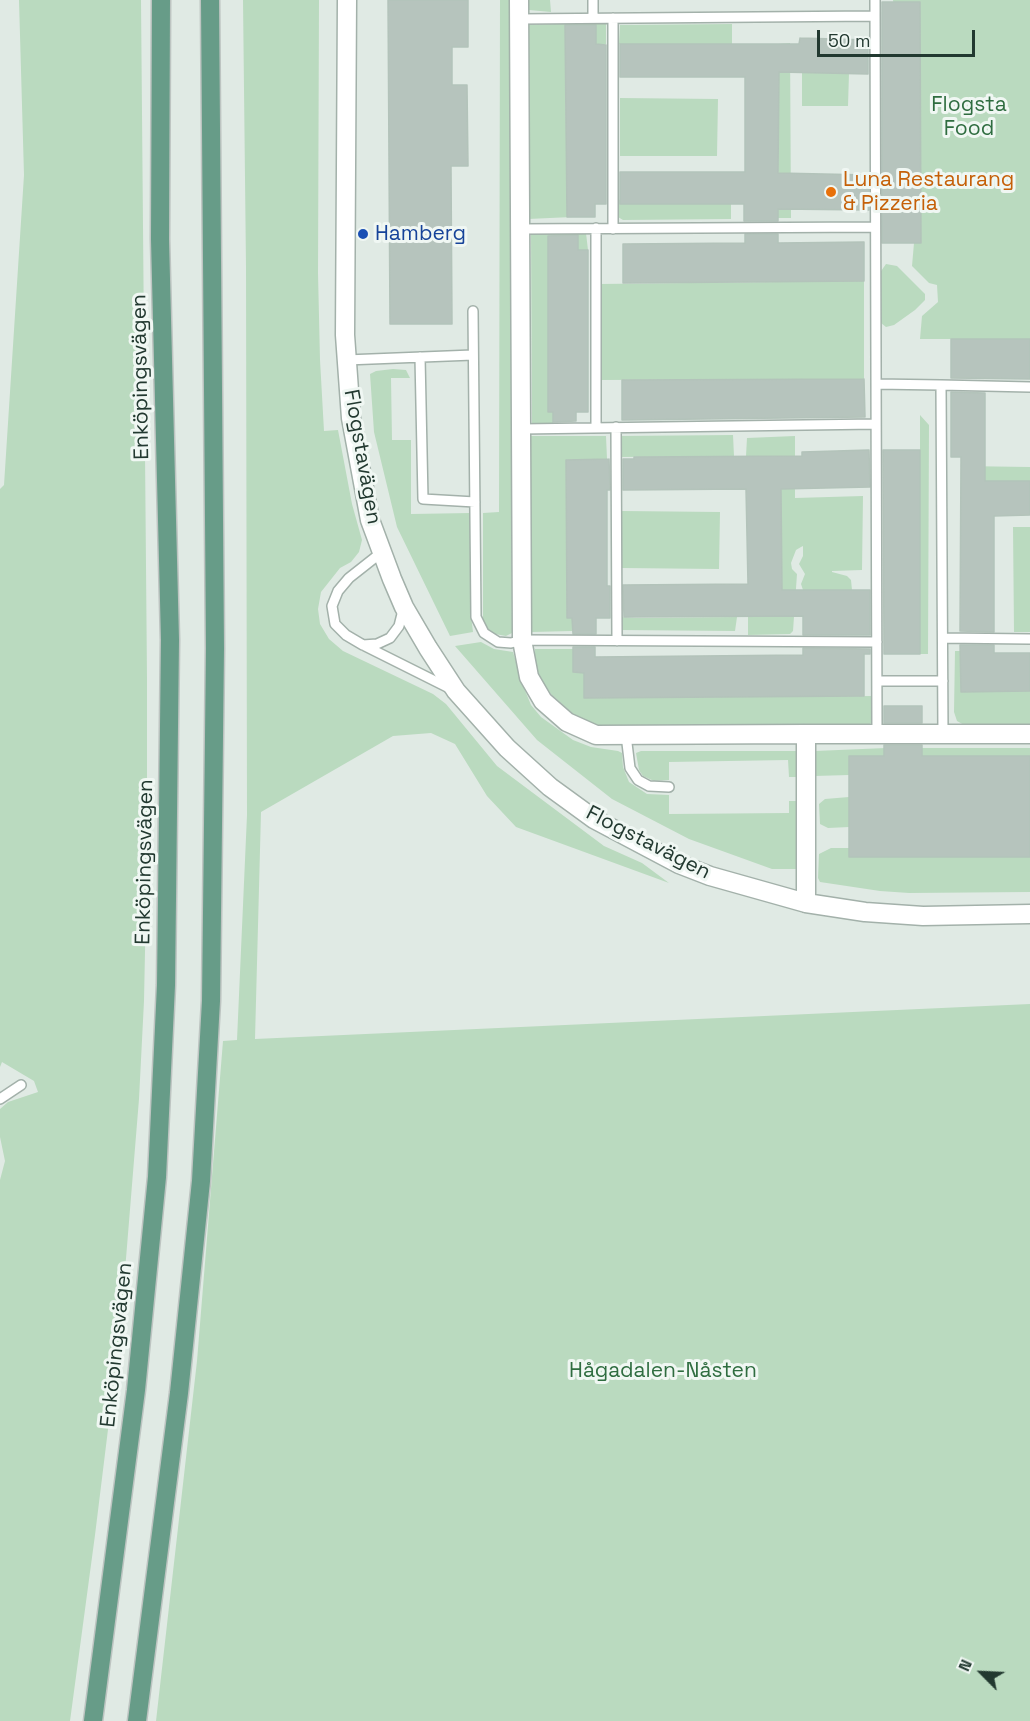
<!DOCTYPE html>
<html>
<head>
<meta charset="utf-8">
<style>
	body { margin:0 }
	#map { position:relative; width:1030px; height:1721px; overflow:hidden; background:#e0eae4; font-family:"Space Grotesk",sans-serif }
	canvas { display:block }
	.north { position:absolute; left:952px; top:1643px; width:60px; height:60px; -webkit-text-stroke:4px #f0f7f3; paint-order:stroke; rotate:294deg; font-size:16px; font-weight:700; line-height:24px; text-align:center; color:#223930 }
	.north::after { content:''; display:block; margin:auto; width:21px; height:27px; background:#223930; clip-path:polygon(50% 0,100% 100%,50% 72%,0 100%) }
	.scale { position:absolute; left:817px; top:30px; width:158px; height:27px; box-sizing:border-box; border:3px solid #223930; border-top:0; padding-left:8px; font-size:18px; line-height:21px; white-space:nowrap; color:#223930; -webkit-text-stroke:4px #f0f7f3; paint-order:stroke }
</style>
</head>
<body>
<div id="map">
<canvas width="1030" height="1721"></canvas>
<div class="north">N</div>
<div class="scale">50 m</div>
</div>
<script>
const g = document.querySelector('canvas').getContext('2d');
g.lineJoin = 'round';
function paint(path, color) {
  g.fillStyle = color;
  g.fill(path, 'evenodd');
}
function toPath(rows) {
  const path = new Path2D();
  for (const r of rows) {
    path.moveTo(r[0], r[1]);
    for (let i = 2; i < r.length; i += 2) path.lineTo(r[i], r[i + 1]);
  }
  return path;
}
function strokePath(path, color, width, dash) {
  g.strokeStyle = color;
  g.lineWidth = width;
  g.lineCap = dash ? 'butt' : 'round';
  g.setLineDash(dash || []);
  g.stroke(path);
}
function write(font, color, halo, rows, align = 'center') {
  g.font = font + ' "Space Grotesk",sans-serif';
  g.lineWidth = 6;
  g.setLineDash([]);
  g.textBaseline = 'middle';
  g.strokeStyle = halo;
  g.fillStyle = color;
  for (const [text, x, y, turn = 0] of rows) {
    g.save();
    g.translate(x, y);
    g.rotate((+turn || 0) * Math.PI / 180);
    g.textAlign = isNaN(turn) ? turn : align;
    if (halo) g.strokeText(text, 0, 0);
    g.fillText(text, 0, 0);
    g.restore();
  }
}
paint(toPath([
	[19,0,141,0,147,679,147,853,144,1001,139,1099,120,1332,95,1535,70,1721,0,1721,0,1180,5,1161,0,1137,0,1109,8,1102,38,1092,34,1081,2,1062,0,1067,0,489,4,485,24,175],
	[243,0,319,0,318,273,320,360,324,431,338,430,352,504,362,540,359,552,351,562,340,568,321,592,318,609,320,624,329,639,343,651,433,694,446,704,497,766,604,846,642,863,669,883,516,827,487,796,455,744,431,733,393,736,261,812,255,1039,1030,1004,1030,1721,156,1721,197,1361,223,1041,237,1040,247,815,246,267],
	[500,0,510,0,512,633,506,636,495,634,488,629,483,621,483,513,499,512],
	[529,0,550,0,551,12,529,10],
	[893,0,1030,0,1030,339,920,339,922,316,938,302,937,285,929,283,912,266,914,243,921,243],
	[606,22,606,44,565,45,567,204,572,204,572,217,528,219,529,25],
	[732,24,732,44,619,44,620,25],
	[790,43,791,218,745,218,778,202,779,44],
	[802,72,849,73,848,106,802,106],
	[620,98,718,99,717,156,620,156],
	[634,199,634,204,731,204,731,219,623,220,618,217,616,213,616,200],
	[586,233,588,250,553,412,553,425,532,424,531,234],
	[886,264,897,266,925,294,925,300,915,310,894,325,886,327,881,323,879,274],
	[864,281,864,379,599,380,599,284],
	[393,369,406,370,410,378,391,378,392,440,411,440,411,514,471,513,470,607,473,632,450,636,397,527,374,432,370,374,376,371],
	[920,415,929,425,928,654,920,654],
	[733,435,734,456,620,457,620,436],
	[530,436,606,436,607,459,566,460,567,618,572,618,572,631,532,632],
	[795,436,795,498,863,496,862,570,832,571,832,572,847,576,851,580,852,590,803,590,801,584,805,574,799,564,803,556,803,546,801,547,796,550,791,563,792,569,797,574,793,631,790,634,748,635,748,617,782,616,780,456,746,456,747,438],
	[961,466,1030,467,1030,481,961,481],
	[622,511,720,512,719,569,622,568],
	[1013,527,1030,527,1030,632,1014,632],
	[620,617,636,618,737,617,735,631,620,630],
	[481,642,494,649,513,652,524,688,531,705,541,717,573,740,591,747,618,751,622,753,623,767,629,782,647,794,669,795,669,814,789,813,789,801,798,801,798,869,772,869,689,839,612,799,537,740,455,646],
	[535,649,575,649,573,672,584,673,585,698,872,696,871,723,866,727,614,729,596,725,579,719,551,694,541,679,535,664],
	[955,651,961,651,961,692,1030,691,1030,726,966,726,957,721,954,712],
	[886,748,1030,748,1030,756,850,756,849,775,814,776,813,755,815,751],
	[641,751,802,751,802,777,789,777,788,760,669,762,669,780,654,781,643,776,639,770,636,753],
	[849,797,849,827,828,828,820,824,819,804,825,799],
	[831,848,849,848,849,857,1030,857,1030,892,909,893,880,891,820,882,818,878,819,854]
]), '#badabf');
const building = toPath([
	[388,0,468,0,468,47,452,47,452,85,467,85,468,166,451,166,452,324,390,324,388,0],
	[882,2,920,2,921,243,882,243,882,2],
	[565,25,596,25,596,44,606,45,606,204,595,204,595,217,567,217,565,25],
	[800,38,868,40,868,74,779,72,778,173,869,175,869,210,778,209,778,221,744,221,744,204,620,204,620,172,745,172,745,77,620,77,620,44,799,44,800,38],
	[745,234,778,234,778,243,864,242,864,281,623,283,623,244,745,243,745,234],
	[578,235,578,250,588,250,588,412,576,412,576,421,553,422,553,412,548,412,548,236,578,235],
	[951,339,1030,339,1030,379,951,378,951,339],
	[864,379,865,417,622,420,622,380,864,379],
	[951,392,985,393,985,481,1030,481,1030,515,994,516,994,632,960,631,961,457,951,457,951,392],
	[869,450,870,487,781,489,782,590,870,590,870,635,803,635,803,616,624,617,623,585,748,584,746,489,623,490,623,459,634,459,634,457,802,456,802,452,869,450],
	[883,450,920,450,920,654,884,654,883,450],
	[609,459,610,490,607,490,607,586,610,586,610,618,596,618,596,634,573,634,572,618,567,618,566,460,609,459],
	[960,645,994,645,994,653,1030,653,1030,691,961,692,960,645],
	[573,647,595,647,595,657,803,655,803,648,870,649,870,654,864,654,864,696,584,698,584,673,573,672,573,647],
	[884,706,922,706,922,723,884,723,884,706],
	[884,745,922,745,922,756,1030,756,1030,857,849,857,849,756,884,756,884,745]
]);
paint(building, '#b6c4bd');
strokePath(building, '#b3c3ba', 1.5);
const service = toPath([
	[593,0,593,18],
	[875,0,877,735],
	[613,18,613,229],
	[519,19,875,16],
	[596,228,596,428],
	[520,229,875,227],
	[473,311,476,617,484,633,498,642,511,643,522,640,877,642],
	[420,357,423,499,475,502],
	[346,360,473,355],
	[876,384,941,385],
	[616,427,617,641],
	[521,429,876,424],
	[382,552,349,578,338,591,332,606,335,624,346,635,363,645,377,644,390,638,399,626,403,610],
	[943,638,1030,639],
	[365,646,449,688],
	[877,681,943,681],
	[943,734,941,385,1030,387],
	[626,735,630,768,638,780,649,786,669,787],
	[0,1099,21,1085]
]);
const minor = toPath([
	[347,0,345,335,351,418,370,520,392,579,404,607,428,648,456,691,507,748,550,787,594,819,679,864,710,876,806,903,865,912,923,916,1030,914],
	[519,0,522,640,529,677,543,701,567,722,596,735,806,734],
	[806,903,806,734,1030,734]
]);
const primary = toPath([
	[93,1721,136,1390,157,1177,166,985,170,640,160,239,161,0],
	[137,1721,179,1393,201,1181,211,1001,215,648,210,0]
]);
strokePath(service, '#a3b1aa', 12);
strokePath(minor, '#a3b1aa', 21);
strokePath(primary, '#bdc4c1', 21);
strokePath(service, '#fff', 9);
strokePath(minor, '#fff', 18);
strokePath(primary, '#679c88', 18);
for (const [x, y, r, color] of [
	[831,192,6,"#e8710a"],
	[363,234,6,"#1a4fb4"]
]) {
  const dot = new Path2D();
  dot.arc(x, y, r, 0, 2 * Math.PI);
  g.fillStyle = color;
  g.fill(dot);
  strokePath(dot, '#f0f7f3', 2);
}
write('21px', '#2f6d40', '#f0f7f3', [
	["Flogsta",969,105],
	["Food",969,129],
	["Hågadalen-Nåsten",663,1371]
]);
write('21px', '#c56008', '#f0f7f3', [
	["Luna Restaurang",843,180],
	["& Pizzeria",843,204]
], 'left');
write('21px', '#164399', '#f0f7f3', [
	["Hamberg",375,234]
], 'left');
write('21px', '#223930', '#f0f7f3', [
	["Enköpingsvägen",141,377,-91],
	["Flogstavägen",362,457,80],
	["Flogstavägen",648,843,27],
	["Enköpingsvägen",145,862,-89],
	["Enköpingsvägen",117,1345,-84]
]);
</script>
</body>
</html>
